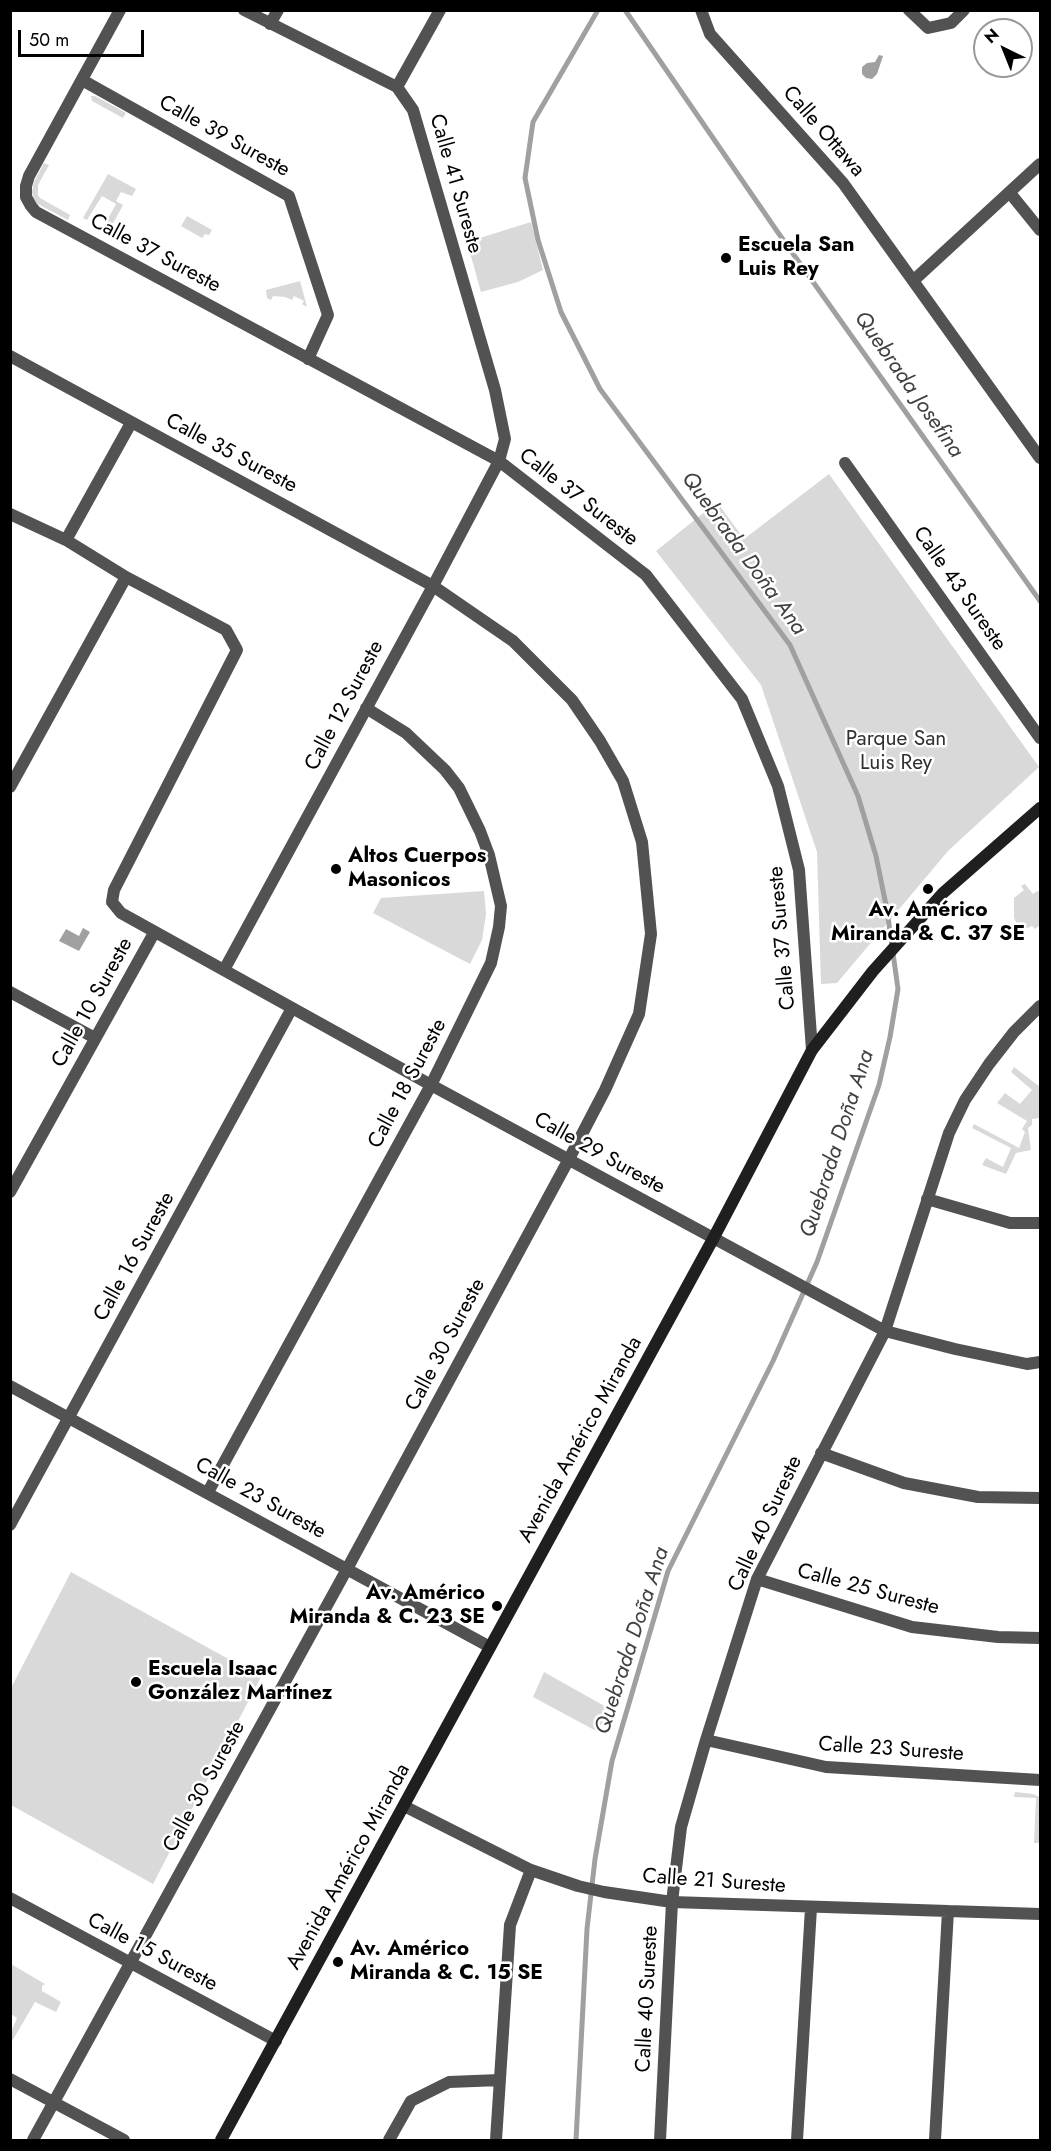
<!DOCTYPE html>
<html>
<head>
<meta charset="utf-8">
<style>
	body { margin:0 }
	#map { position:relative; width:1051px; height:2151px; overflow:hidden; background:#fff; font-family:Jost,sans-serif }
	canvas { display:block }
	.frame { position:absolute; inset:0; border:12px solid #000; pointer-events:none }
	.north { position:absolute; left:973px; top:18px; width:60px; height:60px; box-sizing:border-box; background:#fff; border:2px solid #999; border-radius:50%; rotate:317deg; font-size:16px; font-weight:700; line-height:24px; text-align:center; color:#000 }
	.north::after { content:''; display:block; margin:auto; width:21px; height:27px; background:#000; clip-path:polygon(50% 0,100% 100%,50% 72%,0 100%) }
	.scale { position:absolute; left:18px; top:30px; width:126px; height:27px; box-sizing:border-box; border:3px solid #000; border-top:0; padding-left:8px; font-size:18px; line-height:21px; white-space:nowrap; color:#000; -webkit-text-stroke:4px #fff; paint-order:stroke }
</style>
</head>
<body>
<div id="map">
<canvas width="1051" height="2151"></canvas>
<div class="frame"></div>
<div class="north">N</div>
<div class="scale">50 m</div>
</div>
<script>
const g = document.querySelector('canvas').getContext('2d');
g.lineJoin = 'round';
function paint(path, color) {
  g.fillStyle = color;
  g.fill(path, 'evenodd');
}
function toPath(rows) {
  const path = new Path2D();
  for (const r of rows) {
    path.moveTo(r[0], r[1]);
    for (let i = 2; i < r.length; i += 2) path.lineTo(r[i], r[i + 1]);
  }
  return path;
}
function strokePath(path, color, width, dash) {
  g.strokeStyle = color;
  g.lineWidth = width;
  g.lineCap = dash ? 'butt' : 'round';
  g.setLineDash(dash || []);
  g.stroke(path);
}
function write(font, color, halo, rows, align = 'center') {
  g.font = font + ' Jost,sans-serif';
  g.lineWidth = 5;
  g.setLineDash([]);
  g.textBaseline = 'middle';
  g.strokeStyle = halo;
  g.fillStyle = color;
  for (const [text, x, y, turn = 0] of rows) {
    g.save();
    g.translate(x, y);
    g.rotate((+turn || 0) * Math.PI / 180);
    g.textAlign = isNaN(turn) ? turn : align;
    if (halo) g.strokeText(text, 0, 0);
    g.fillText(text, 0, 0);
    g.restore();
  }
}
paint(toPath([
	[91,96,95,96,126,113,123,118,92,101],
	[44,163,49,165,38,185,38,195,40,198,70,215,68,220,36,203,34,200,32,192,34,182],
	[108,174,136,189,132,196,121,192,116,201,123,205,109,231,103,228,116,204,102,196,87,220,83,218],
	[187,216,212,230,209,235,205,234,202,238,181,226],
	[531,222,543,270,518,282,481,292,467,242],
	[300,281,307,307,302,304,304,301,294,296,292,300,285,297,273,296,271,300,267,298,266,290],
	[829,474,1039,767,948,851,837,983,821,984,817,852,761,685,656,551,717,502,744,539],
	[1025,884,1033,894,1037,891,1040,891,1040,925,1035,929,1032,926,1023,930,1019,928,1014,918,1014,898,1024,890,1021,886],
	[484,891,486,914,482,940,470,964,373,913,381,898],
	[1014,1067,1040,1087,1040,1118,1032,1119,1032,1125,1028,1128,1031,1150,1016,1153,1006,1174,982,1165,986,1158,1003,1167,1011,1148,972,1128,974,1124,1019,1148,1025,1132,1022,1129,1027,1121,997,1103,1005,1093,1020,1104,1032,1090,1011,1072],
	[71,1572,261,1677,153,1884,11,1805,11,1688],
	[544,1672,608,1708,598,1732,533,1697],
	[1015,1792,1033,1794,1040,1797,1040,1843,1034,1843,1036,1798,1014,1797],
	[11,1964,45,1984,42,1986,42,1991,61,2002,56,2012,35,2002,11,2043,11,2032,17,2018,11,2014]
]), '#d9d9d9');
paint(toPath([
	[879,55,883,56,877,74,872,79,866,78,862,74,862,67,867,63,875,62],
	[83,928,90,932,79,951,59,941,66,929,79,936]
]), '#a0a0a0');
strokePath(toPath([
	[625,10,779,234,1040,601],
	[576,2140,587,1929,595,1859,612,1761,668,1571,773,1361,817,1262,879,1085,890,1037,898,989,887,910,876,856,858,796,790,645,600,389,561,312,538,240,525,178,533,122,598,10]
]), '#a0a0a0', 5);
strokePath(toPath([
	[120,10,29,176,26,186,26,197,31,206,36,212,499,461,646,575,742,699,778,786,799,870,812,1050],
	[701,10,710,34,843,183,1040,458],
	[909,10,928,28,951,23,964,10],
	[270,24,278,10],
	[82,80,289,196,328,315,308,359],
	[397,87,440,10],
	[1010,193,1040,230],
	[914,280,1040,164],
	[10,356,433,586,513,641,572,700,600,741,623,781,642,842,651,934,639,1014,605,1090,569,1159,347,1569,33,2140],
	[845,463,1040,738],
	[10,514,66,540,126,577,226,630,237,650,114,890,112,902,121,913,431,1085,885,1331,955,1349,1027,1364,1040,1362],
	[66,540,131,423],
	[10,787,126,577],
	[224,970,433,586,499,461,505,439,495,390,413,110,397,87,244,10],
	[10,992,95,1038],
	[10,1192,154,933],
	[927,1199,1010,1223,1040,1223],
	[10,1386,490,1647],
	[821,1453,904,1483,978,1497,1040,1498],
	[208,1492,431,1085,491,963,499,927,501,906,489,855,480,831,459,788,445,770,406,733,366,708],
	[10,1525,292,1008],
	[757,1579,912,1627,998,1637,1040,1638],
	[706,1740,826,1767,1040,1780],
	[404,1806,531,1870,578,1886,604,1892,672,1902,1040,1914],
	[10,1898,276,2041],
	[10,2079,124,2140],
	[389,2140,411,2101,449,2082,500,2080],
	[496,2140,510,1925,531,1870],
	[660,2140,672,1902,681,1827,706,1740,757,1579,885,1331,949,1133,965,1100,989,1064,1014,1032,1040,1006],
	[797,2140,811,1908],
	[935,2140,948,1911]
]), '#525252', 12);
strokePath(toPath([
	[221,2140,713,1239,812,1050,873,971,943,893,1040,808]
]), '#1f1f1f', 12);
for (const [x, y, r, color] of [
	[726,258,6,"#000"],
	[336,869,6,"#000"],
	[928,889,6,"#000"],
	[497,1606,6,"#000"],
	[136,1682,6,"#000"],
	[338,1962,6,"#000"]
]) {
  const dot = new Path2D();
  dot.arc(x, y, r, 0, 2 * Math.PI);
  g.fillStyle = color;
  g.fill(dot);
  strokePath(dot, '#fff', 2);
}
write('21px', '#000', '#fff', [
	["Calle Ottawa",823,132,49],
	["Calle 39 Sureste",224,137,29],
	["Calle 41 Sureste",455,184,74],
	["Calle 37 Sureste",155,254,28],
	["Calle 35 Sureste",231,454,28],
	["Calle 37 Sureste",578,498,38],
	["Calle 43 Sureste",959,589,55],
	["Calle 12 Sureste",345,706,-62],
	["Calle 37 Sureste",783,938,-95],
	["Calle 10 Sureste",93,1003,-61],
	["Calle 18 Sureste",408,1084,-62],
	["Calle 29 Sureste",599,1154,29],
	["Calle 16 Sureste",135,1257,-61],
	["Calle 30 Sureste",446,1345,-62],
	["Avenida Américo Miranda",581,1440,-61],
	["Calle 23 Sureste",260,1499,29],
	["Calle 40 Sureste",766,1524,-65],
	["Calle 25 Sureste",868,1590,15],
	["Calle 23 Sureste",891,1750,4],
	["Calle 30 Sureste",205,1787,-61],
	["Avenida Américo Miranda",349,1867,-61],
	["Calle 21 Sureste",714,1882,4],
	["Calle 15 Sureste",152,1953,28],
	["Calle 40 Sureste",648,1999,-87]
]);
write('bold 21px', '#000', '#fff', [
	["Escuela San",738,246],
	["Luis Rey",738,270],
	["Altos Cuerpos",348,857],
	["Masonicos",348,881],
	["Av. Américo",928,911,"center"],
	["Miranda & C. 37 SE",928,935,"center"],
	["Av. Américo",485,1594,"right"],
	["Miranda & C. 23 SE",485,1618,"right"],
	["Escuela Isaac",148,1670],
	["González Martínez",148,1694],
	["Av. Américo",350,1950],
	["Miranda & C. 15 SE",350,1974]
], 'left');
write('21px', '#303030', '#fff', [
	["Parque San",896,740],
	["Luis Rey",896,764]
]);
write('italic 22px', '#414141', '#fff', [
	["Quebrada Josefina",908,385,55],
	["Quebrada Doña Ana",743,554,54],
	["Quebrada Doña Ana",838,1144,-72],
	["Quebrada Doña Ana",633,1641,-72]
]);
</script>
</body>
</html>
